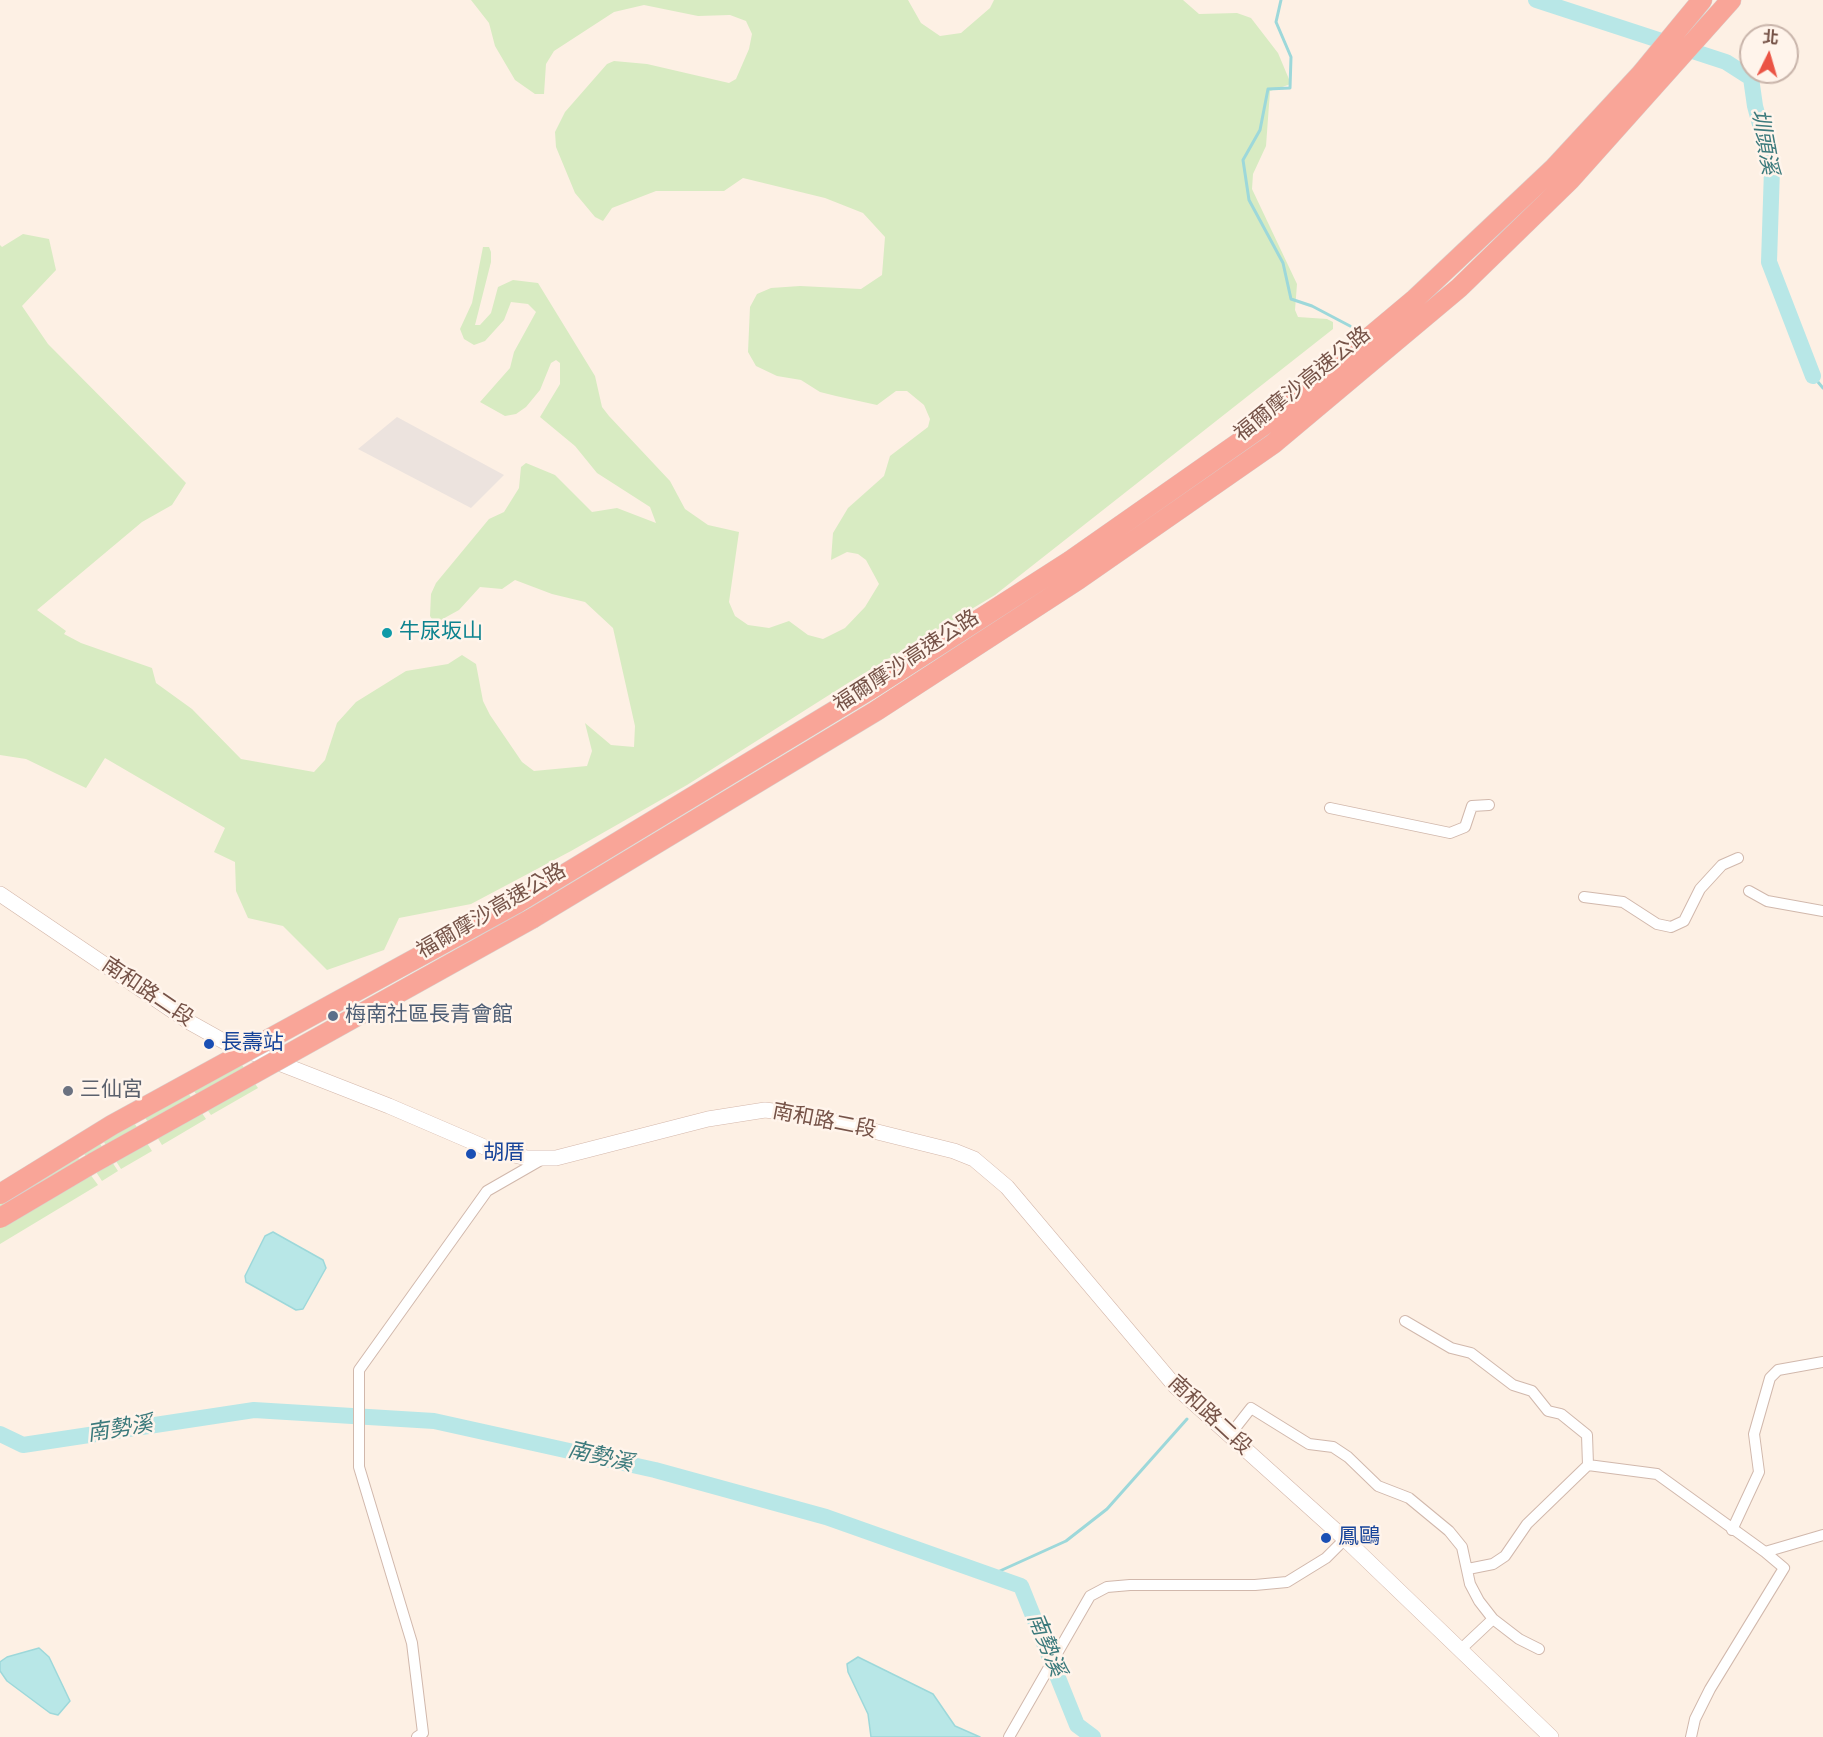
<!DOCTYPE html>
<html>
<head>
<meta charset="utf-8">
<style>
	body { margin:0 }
	#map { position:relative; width:1823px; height:1737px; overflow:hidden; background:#fdf0e4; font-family:Jost,"Noto Sans TC",sans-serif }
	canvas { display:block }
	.north { position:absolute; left:1739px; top:24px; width:60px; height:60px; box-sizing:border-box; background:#fff4eb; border:2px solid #c8b4aa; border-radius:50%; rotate:5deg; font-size:16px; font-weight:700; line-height:24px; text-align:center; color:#765348 }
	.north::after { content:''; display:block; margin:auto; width:21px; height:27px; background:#eb5445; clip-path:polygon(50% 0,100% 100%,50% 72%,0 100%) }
</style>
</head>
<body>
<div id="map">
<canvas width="1823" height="1737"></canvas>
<div class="north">北</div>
</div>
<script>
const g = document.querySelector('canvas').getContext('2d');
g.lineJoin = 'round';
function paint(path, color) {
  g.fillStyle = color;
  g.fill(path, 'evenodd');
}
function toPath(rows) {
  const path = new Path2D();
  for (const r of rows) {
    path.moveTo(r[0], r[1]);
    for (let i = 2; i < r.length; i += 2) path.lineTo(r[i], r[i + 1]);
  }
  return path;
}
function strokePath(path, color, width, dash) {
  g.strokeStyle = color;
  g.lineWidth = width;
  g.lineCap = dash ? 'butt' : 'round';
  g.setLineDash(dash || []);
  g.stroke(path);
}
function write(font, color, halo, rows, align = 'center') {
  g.font = font + ' Jost,"Noto Sans TC",sans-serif';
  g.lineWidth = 5;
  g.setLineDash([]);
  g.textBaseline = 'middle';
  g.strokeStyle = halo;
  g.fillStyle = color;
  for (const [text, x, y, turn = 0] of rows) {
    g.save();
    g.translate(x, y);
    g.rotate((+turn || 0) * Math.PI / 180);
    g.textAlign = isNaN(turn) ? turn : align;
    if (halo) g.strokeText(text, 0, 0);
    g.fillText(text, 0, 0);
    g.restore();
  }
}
paint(toPath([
	[397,417,504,475,471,508,358,449]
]), '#ece3de');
paint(toPath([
	[471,0,908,0,921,23,940,36,961,33,990,8,994,0,1183,0,1199,14,1237,13,1251,18,1278,53,1291,84,1270,91,1266,146,1253,174,1252,189,1297,284,1295,310,1298,317,1327,319,1333,322,1333,329,995,595,848,683,687,785,571,851,471,904,399,918,384,950,327,970,283,926,248,918,236,891,235,862,214,852,225,828,105,758,86,788,26,759,0,755,0,245,2,247,23,234,49,239,56,270,22,306,48,344,186,483,172,505,142,522,37,610,66,631,64,634,81,643,152,668,156,683,192,709,241,759,314,772,325,760,337,723,356,702,406,671,448,664,462,655,476,664,483,701,490,715,522,762,534,771,587,766,592,751,585,723,611,745,634,747,635,726,613,628,585,602,552,594,515,580,502,589,480,587,459,610,439,621,433,621,430,616,431,594,436,583,489,519,504,512,519,488,521,467,526,463,555,475,592,512,617,508,656,523,650,507,597,473,575,446,540,417,560,384,560,363,556,360,551,363,540,390,526,407,516,414,505,416,480,402,510,368,514,352,536,312,528,304,511,302,504,320,485,341,474,345,464,339,460,329,472,303,483,247,489,247,491,252,491,262,475,325,480,325,491,313,498,287,513,280,538,283,595,376,602,407,609,416,670,481,685,509,708,525,739,532,729,602,735,616,748,625,769,628,789,621,808,635,823,639,845,628,865,607,879,584,866,560,858,554,847,552,831,560,833,533,848,508,884,476,890,456,928,427,930,419,924,405,907,391,896,391,877,405,836,396,820,392,801,380,777,376,756,366,748,352,750,307,757,294,771,288,800,286,861,289,882,275,885,237,863,213,825,198,743,178,724,191,656,191,612,208,603,221,595,217,575,193,556,147,555,132,565,112,607,64,614,61,647,64,729,83,736,79,749,49,752,34,746,21,730,15,698,16,644,5,614,12,554,51,546,64,544,94,535,94,515,80,495,46,489,23],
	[231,1049,258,1088,211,1115,184,1077],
	[180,1081,206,1119,162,1145,138,1106],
	[126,1110,152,1151,121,1169,95,1128],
	[91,1130,118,1171,102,1181,75,1140],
	[68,1144,98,1185,0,1244,0,1185]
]), '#d8ebc2');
const water = toPath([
	[273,1232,323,1260,326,1268,303,1309,296,1310,246,1282,245,1276,265,1236,273,1232],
	[39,1648,49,1657,70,1701,58,1715,50,1713,7,1681,0,1671,0,1662,7,1657,39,1648],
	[858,1657,933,1694,955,1726,980,1737,871,1737,868,1714,848,1672,847,1664,858,1657]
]);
paint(water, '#b8e7e7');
strokePath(water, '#9dd8da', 1.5);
strokePath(toPath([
	[1281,0,1276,22,1291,57,1290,88,1268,89,1260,130,1243,160,1249,200,1283,263,1291,299,1312,306,1350,326],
	[1813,376,1823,388],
	[991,1575,1066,1541,1107,1509,1187,1419]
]), '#9dd8da', 3);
strokePath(toPath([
	[1536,0,1726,62,1751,78,1755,106,1772,169,1769,262,1813,376],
	[0,1434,23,1445,254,1410,434,1421,655,1470,826,1517,1021,1586,1077,1725,1093,1737]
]), '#b8e7e7', 16);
const street = toPath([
	[1330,808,1450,833,1465,827,1472,806,1489,805],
	[1749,891,1767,901,1823,911],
	[1584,897,1623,902,1657,924,1671,927,1684,921,1700,889,1722,865,1738,858],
	[1405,1321,1451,1348,1471,1353,1513,1385,1532,1391,1548,1411,1561,1414,1587,1435,1588,1465],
	[1229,1436,1251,1408,1309,1444,1333,1447,1348,1457,1378,1486,1409,1498,1449,1531,1462,1547,1470,1584,1479,1601,1493,1619,1519,1639,1539,1649],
	[1732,1530,1759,1472,1754,1434,1770,1378,1778,1370,1823,1362],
	[1468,1569,1493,1564,1505,1556,1527,1524,1588,1465,1657,1474,1765,1552,1823,1535],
	[1460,1650,1493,1619],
	[417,1737,423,1733,412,1643,359,1467,359,1370,487,1191,541,1160],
	[1009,1737,1090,1596,1107,1587,1130,1585,1255,1585,1287,1582,1326,1558,1345,1539],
	[1691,1737,1695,1719,1710,1689,1784,1568,1765,1552]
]);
const secondary = toPath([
	[0,894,191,1023,225,1042,389,1106,489,1149,527,1158,556,1158,708,1119,765,1110,813,1116,954,1151,974,1159,1007,1187,1175,1386,1345,1539,1551,1737]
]);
const highway = toPath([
	[517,903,869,690,1070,561,1267,423,1415,299,1554,168,1641,74,1702,0],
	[533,918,876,711,1079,579,1273,444,1459,288,1570,180,1731,0]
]);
strokePath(street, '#d1b8ac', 12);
strokePath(secondary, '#d4b7aa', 16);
strokePath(highway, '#d9cfcc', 21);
strokePath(street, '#fff', 10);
strokePath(secondary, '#fff', 15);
strokePath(highway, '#f9a598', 20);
const highwayBridge = toPath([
	[0,1194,112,1125,517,903],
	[0,1218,93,1163,533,918]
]);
strokePath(highwayBridge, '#d9cfcc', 21, []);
strokePath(highwayBridge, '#f9a598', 20);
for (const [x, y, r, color] of [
	[387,633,6,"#0f9aa8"],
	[333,1016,6,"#5c6f8a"],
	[209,1044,6,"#1a4fb4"],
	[68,1091,6,"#6b7280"],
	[471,1154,6,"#1a4fb4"],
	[1326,1538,6,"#1a4fb4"]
]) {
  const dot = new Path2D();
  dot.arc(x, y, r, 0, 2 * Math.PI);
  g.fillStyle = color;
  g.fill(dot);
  strokePath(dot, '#fff4eb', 2);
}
write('21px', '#765348', '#fff4eb', [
	["福爾摩沙高速公路",1303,385,-39],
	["福爾摩沙高速公路",907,662,-33],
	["福爾摩沙高速公路",492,912,-30],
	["南和路二段",147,993,34],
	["南和路二段",824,1122,11],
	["南和路二段",1209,1416,43]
]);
write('21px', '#0d838f', '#fff4eb', [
	["牛尿坂山",399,633]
], 'left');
write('21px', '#4e5e75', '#fff4eb', [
	["梅南社區長青會館",345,1016]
], 'left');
write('21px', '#164399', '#fff4eb', [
	["長壽站",221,1044],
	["胡厝",483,1154],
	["鳳鷗",1338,1538]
], 'left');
write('21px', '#5b616d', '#fff4eb', [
	["三仙宮",80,1091]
], 'left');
write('italic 22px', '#3c7a7c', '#fff4eb', [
	["圳頭溪",1763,142,80],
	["南勢溪",120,1430,-9],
	["南勢溪",600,1458,13],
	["南勢溪",1045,1645,68]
]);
</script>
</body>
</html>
